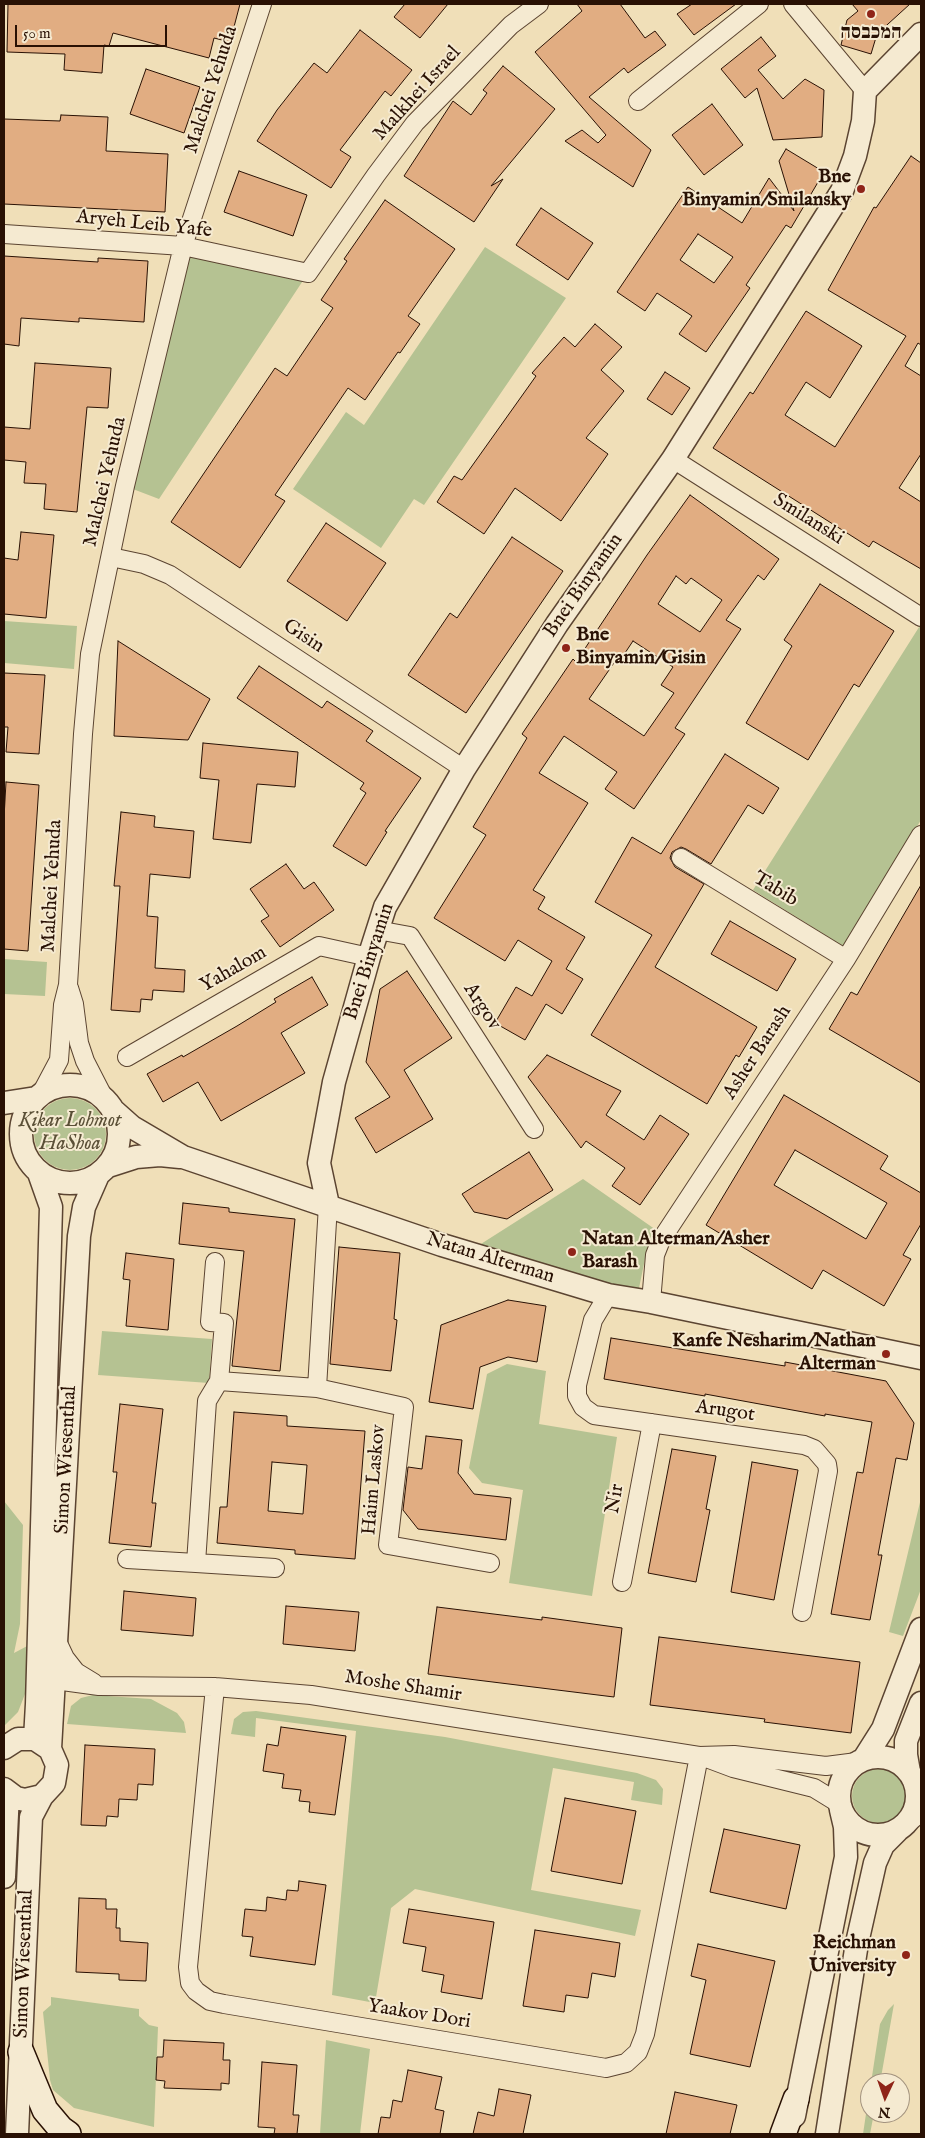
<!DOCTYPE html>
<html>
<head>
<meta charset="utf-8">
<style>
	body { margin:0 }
	#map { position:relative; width:925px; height:2138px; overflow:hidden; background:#f0dfb8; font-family:"IM FELL English",serif }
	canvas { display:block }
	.frame { position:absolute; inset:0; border:5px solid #291104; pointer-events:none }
	.north { position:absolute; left:860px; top:2073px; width:50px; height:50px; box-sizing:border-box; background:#f5ead1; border:1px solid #a3937f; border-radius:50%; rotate:183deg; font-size:14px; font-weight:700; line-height:20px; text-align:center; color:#291104 }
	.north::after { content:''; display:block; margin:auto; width:18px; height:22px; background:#8f2418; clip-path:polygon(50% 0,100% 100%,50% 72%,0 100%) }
	.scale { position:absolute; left:15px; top:25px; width:152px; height:22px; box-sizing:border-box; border:2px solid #291104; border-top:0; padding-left:6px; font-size:15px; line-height:18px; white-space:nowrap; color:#291104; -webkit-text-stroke:4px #f5ead1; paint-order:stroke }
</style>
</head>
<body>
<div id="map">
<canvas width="925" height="2138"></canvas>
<div class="frame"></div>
<div class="north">N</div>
<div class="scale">50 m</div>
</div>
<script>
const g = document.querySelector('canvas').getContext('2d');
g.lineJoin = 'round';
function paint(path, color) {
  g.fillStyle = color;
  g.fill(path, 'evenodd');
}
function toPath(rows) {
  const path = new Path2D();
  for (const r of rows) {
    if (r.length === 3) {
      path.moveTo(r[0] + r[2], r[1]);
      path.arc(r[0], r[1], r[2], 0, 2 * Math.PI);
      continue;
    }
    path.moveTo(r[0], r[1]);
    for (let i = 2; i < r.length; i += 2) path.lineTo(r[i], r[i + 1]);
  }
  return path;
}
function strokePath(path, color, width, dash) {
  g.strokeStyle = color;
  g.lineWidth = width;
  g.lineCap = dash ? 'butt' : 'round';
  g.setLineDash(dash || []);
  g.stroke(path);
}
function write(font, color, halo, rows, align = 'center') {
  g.font = font + ' "IM FELL English","Frank Ruhl Libre",serif';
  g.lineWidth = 4;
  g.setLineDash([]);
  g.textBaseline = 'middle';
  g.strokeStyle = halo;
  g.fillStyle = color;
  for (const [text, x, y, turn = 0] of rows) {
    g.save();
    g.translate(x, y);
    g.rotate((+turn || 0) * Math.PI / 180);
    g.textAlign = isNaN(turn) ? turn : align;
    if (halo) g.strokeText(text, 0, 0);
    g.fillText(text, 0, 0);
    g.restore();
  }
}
paint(toPath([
	[183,246,308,273,159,499,125,486],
	[485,247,566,298,424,505,414,499,381,548,293,489,346,412,364,425],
	[4,621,77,626,74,669,4,663],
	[921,624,921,820,843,946,753,890],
	[4,959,47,962,45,996,4,994],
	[70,1134,36],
	[583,1179,659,1232,646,1254,637,1298,473,1249],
	[102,1331,212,1339,209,1383,98,1375],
	[507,1364,546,1371,539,1424,617,1437,592,1596,509,1583,523,1490,482,1483,469,1468,487,1374],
	[921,1498,921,1589,903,1636,889,1632],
	[4,1501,23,1525,20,1624,14,1653,31,1644,25,1694,18,1712,4,1726],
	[93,1695,151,1699,177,1713,184,1722,186,1733,67,1724,71,1706,81,1698],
	[256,1711,445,1737,637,1773,656,1780,663,1789,662,1805,631,1800,634,1782,553,1768,531,1890,641,1910,635,1936,415,1889,391,1908,375,2003,332,1995,356,1731,256,1718,255,1737,231,1734,234,1719,243,1712],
	[879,1796,27],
	[51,1997,139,2009,139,2016,149,2025,158,2027,154,2127,74,2108,53,2090,50,2080,43,2012,51,2005],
	[894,2004,880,2083,871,2083,880,2024,888,2010],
	[326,2040,370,2049,360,2134,320,2134],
	[870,2087,870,2113,874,2113,870,2134,863,2134]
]), '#b5c292');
const building = toPath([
	[8,4,240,4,230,42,214,38,209,58,113,33,109,46,104,45,102,73,64,70,65,54,7,52,8,4],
	[405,4,448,4,420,38,394,17,405,4],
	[577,4,620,4,645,38,655,31,666,45,628,73,624,68,589,97,651,150,633,187,565,141,582,130,598,143,606,135,535,52,582,11,577,4],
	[692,4,736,4,694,35,677,14,692,4],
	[852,4,910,4,877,34,871,54,841,45,847,20,858,11,852,4],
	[360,30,412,70,391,96,385,91,340,150,351,157,331,188,257,141,277,110,314,63,327,73,360,30],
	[761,37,776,56,758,70,783,99,805,79,824,90,822,137,773,140,757,88,745,98,721,69,761,37],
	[503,66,555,109,491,186,503,179,474,222,404,176,453,101,471,115,487,93,483,90,503,66],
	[146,69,200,87,184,133,130,114,146,69],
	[712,104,743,145,704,175,672,135,712,104],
	[61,115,108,117,106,151,168,154,165,212,4,204,4,119,60,121,61,115],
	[786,149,824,172,791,228,786,225,746,285,750,288,706,352,679,334,692,316,657,293,645,311,617,292,688,187,742,223,769,178,794,211,779,161,786,149],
	[698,234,733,257,714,283,680,260,698,234],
	[911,156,921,163,921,345,918,343,905,366,921,376,921,454,899,488,921,502,921,569,873,541,869,547,713,448,750,392,753,394,806,311,862,346,830,398,806,382,785,415,835,447,906,336,828,290,874,207,876,208,911,156],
	[239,171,307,195,293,236,224,212,239,171],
	[385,200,455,249,408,316,420,324,400,353,398,352,365,400,348,388,275,495,285,501,240,568,171,522,275,368,287,376,333,308,321,300,347,261,344,259,385,200],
	[541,208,593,243,568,280,516,245,541,208],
	[4,256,98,262,98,258,148,261,144,322,79,318,79,322,21,318,19,346,4,344,4,256],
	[595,324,622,347,601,370,624,391,586,438,608,454,561,521,515,488,484,534,437,502,454,476,462,480,536,376,532,373,564,337,575,347,595,324],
	[35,363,111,368,108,408,87,407,77,512,44,509,46,484,24,483,26,462,4,460,4,427,30,429,35,363],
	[665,372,690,388,672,415,647,399,665,372],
	[690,495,779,559,764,580,758,575,726,620,741,629,675,728,685,734,634,809,605,789,617,772,564,736,539,773,588,803,533,890,545,897,538,909,585,937,566,969,583,979,562,1014,546,1004,525,1040,495,1023,516,987,532,996,552,961,518,940,505,961,434,918,486,835,473,827,527,738,522,734,573,659,576,662,647,555,690,495],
	[676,576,686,584,691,578,722,600,700,632,658,604,676,576],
	[633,641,673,667,661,685,674,693,644,736,589,699,618,657,621,659,633,641],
	[326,523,386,563,347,621,287,581,326,523],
	[21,532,54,535,46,618,4,614,4,558,18,560,21,532],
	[512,537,563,571,466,713,408,675,450,613,457,618,512,537],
	[820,584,894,631,859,687,854,684,808,760,746,723,792,646,784,640,820,584],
	[118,641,210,699,188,740,114,736,118,641],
	[259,666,322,708,327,701,373,731,366,741,421,778,385,831,387,832,366,866,333,846,366,793,360,789,364,783,237,698,259,666],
	[4,673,45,675,39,754,6,752,8,727,4,727,4,673],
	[203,743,298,752,295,787,257,784,251,843,213,839,219,780,200,778,203,743],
	[725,754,779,788,763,814,748,805,711,864,686,849,681,847,672,852,670,858,675,867,704,884,655,967,757,1027,739,1057,736,1055,707,1104,591,1035,652,935,595,902,632,837,661,854,725,754],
	[6,782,39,785,28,951,4,949,4,818,6,782],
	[121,812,155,816,154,827,194,831,190,878,150,874,147,916,158,917,155,968,185,970,184,992,153,990,152,1000,141,999,140,1012,111,1010,120,886,114,886,121,812],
	[286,864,304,889,314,882,334,910,280,947,261,921,269,916,250,889,286,864],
	[921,885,921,1083,829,1029,851,992,857,995,921,885],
	[730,921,796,959,777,991,711,954,730,921],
	[407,971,452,1038,404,1070,433,1119,376,1153,355,1118,390,1097,366,1062,380,989,407,971],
	[312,977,328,1005,281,1033,305,1073,221,1121,198,1082,163,1102,147,1074,182,1055,183,1057,237,1026,276,1002,274,999,312,977],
	[547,1055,621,1091,606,1115,644,1140,660,1115,689,1134,640,1205,612,1186,625,1168,586,1141,581,1148,528,1077,547,1055],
	[784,1095,888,1156,880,1169,921,1193,921,1224,903,1255,911,1259,884,1306,823,1270,812,1289,706,1225,784,1095],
	[795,1150,887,1203,866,1239,774,1185,795,1150],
	[529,1152,553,1190,507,1219,474,1212,462,1194,529,1152],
	[183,1203,229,1208,229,1212,295,1219,280,1371,232,1366,244,1251,179,1244,183,1203],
	[339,1247,400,1253,394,1319,397,1320,391,1371,330,1364,339,1247],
	[126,1253,174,1259,168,1330,126,1326,130,1280,123,1279,126,1253],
	[508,1300,546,1306,537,1362,508,1357,480,1367,473,1409,429,1402,441,1325,508,1300],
	[611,1338,785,1366,785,1362,886,1381,914,1423,907,1460,896,1458,878,1555,882,1555,870,1620,831,1614,857,1472,863,1473,872,1422,825,1414,825,1416,705,1394,705,1396,604,1379,611,1338],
	[120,1404,163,1409,152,1503,156,1503,151,1547,109,1543,117,1472,113,1472,120,1404],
	[234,1412,287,1416,287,1426,365,1431,355,1559,295,1554,295,1550,217,1543,220,1507,227,1507,234,1412],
	[272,1462,307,1465,303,1514,268,1511,272,1462],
	[426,1436,462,1440,458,1473,474,1494,511,1498,506,1540,418,1529,403,1510,408,1467,422,1469,426,1436],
	[672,1449,716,1456,706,1509,710,1510,696,1582,648,1573,672,1449],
	[752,1462,798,1470,774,1600,731,1592,752,1462],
	[124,1591,196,1598,193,1636,121,1630,124,1591],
	[286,1606,359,1612,355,1651,283,1644,286,1606],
	[437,1607,542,1620,542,1617,622,1628,614,1697,428,1674,437,1607],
	[659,1637,860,1662,851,1733,764,1722,765,1719,650,1705,659,1637],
	[281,1727,346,1736,335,1815,309,1812,310,1802,299,1801,301,1790,282,1788,284,1774,263,1771,267,1744,278,1746,281,1727],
	[85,1745,155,1749,153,1785,138,1784,137,1800,119,1799,118,1817,107,1816,106,1826,81,1825,85,1745],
	[565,1798,636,1811,622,1884,551,1871,565,1798],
	[724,1829,800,1845,786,1909,710,1892,724,1829],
	[299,1881,326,1885,315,1965,250,1956,253,1937,242,1936,245,1909,266,1911,267,1897,286,1900,287,1890,298,1891,299,1881],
	[79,1898,106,1899,106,1909,117,1909,116,1928,120,1928,120,1941,148,1943,146,1981,119,1980,119,1974,76,1972,79,1898],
	[409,1909,494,1922,482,1999,441,1992,444,1975,422,1971,426,1947,403,1943,409,1909],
	[535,1930,620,1943,615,1977,592,1973,588,1998,566,1995,564,2012,523,2006,535,1930],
	[698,1944,775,1961,750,2067,690,2054,706,1980,691,1976,698,1944],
	[164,2040,224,2043,223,2060,230,2060,229,2084,221,2083,221,2090,164,2088,165,2081,156,2080,157,2057,163,2057,164,2040],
	[262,2062,297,2065,293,2115,299,2115,297,2134,274,2134,275,2128,258,2127,262,2062],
	[408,2070,442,2077,435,2109,444,2111,440,2134,378,2134,381,2117,390,2118,393,2100,402,2102,408,2070],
	[499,2089,531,2095,523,2134,473,2134,478,2112,494,2116,499,2089],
	[675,2092,737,2105,730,2134,666,2134,675,2092]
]);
paint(building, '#e1ad82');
strokePath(building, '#291104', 1);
const minor = toPath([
	[793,4,865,91],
	[638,101,759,4],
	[4,234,183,246,308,273,376,175,415,123,511,25,539,4],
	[673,459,921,617],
	[111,557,144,564,170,575,464,769],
	[681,858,846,959],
	[377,930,410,936,534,1129],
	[69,988,74,1004,79,1043,85,1061,104,1098],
	[127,1057,319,946,369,957],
	[42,1092,59,1060,63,1005,68,985,83,734,90,654,125,486,183,246,262,4],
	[328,1205,317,1388,404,1407,388,1545,490,1563],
	[215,1262,210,1322,224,1323,219,1381,207,1401,196,1563,275,1568],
	[608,1295,593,1320,577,1385,577,1396,583,1407,594,1415,804,1445,814,1449,827,1464,828,1471,802,1612],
	[651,1302,655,1255,661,1240,846,959,921,835],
	[219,1381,317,1388],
	[127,1559,196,1563],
	[622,1582,652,1423],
	[57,1641,65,1658,76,1672,94,1683],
	[55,1680,99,1686,215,1687,311,1695,699,1756,734,1755,826,1766,857,1762],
	[215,1687,188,1967,190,1983,196,1991,210,2001,224,2004,606,2068,626,2063,638,2052,645,2034,699,1756],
	[709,1759,733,1768,814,1788,840,1804],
	[907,1823,921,1813]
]);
const tertiary = toPath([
	[70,1134,49],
	[4,1103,36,1098],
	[114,1111,132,1127,183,1157,442,1245,608,1295,651,1302,921,1358],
	[108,1166,136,1157,160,1155,180,1157],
	[328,1205,319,1163,334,1082,369,957,385,907,464,769,557,624,673,459,842,191,855,156,863,121,865,91,921,34],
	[35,1739,37,1704,51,1207,39,1173],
	[4,1748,18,1739,35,1739,50,1749,57,1765,54,1783,42,1796,25,1800,16,1798,4,1789],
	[50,1749,79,1236,84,1207,98,1175],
	[878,1796,39],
	[864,1759,883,1729,921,1629],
	[909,1772,906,1755,906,1741,921,1703],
	[4,1877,8,1793],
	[794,2116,846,1857,845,1827,841,1810],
	[17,2134,31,1817,42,1796],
	[827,2134,857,1943,875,1863,883,1845,897,1831]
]);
const secondary = toPath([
	[21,2052,45,2110,61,2129,68,2134],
	[783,2134,796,2099]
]);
strokePath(minor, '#5b4431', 20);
strokePath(tertiary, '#5b4431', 25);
strokePath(secondary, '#291104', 28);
strokePath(minor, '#f5ead1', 18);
strokePath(tertiary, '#f5ead1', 22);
strokePath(secondary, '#f5ead1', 25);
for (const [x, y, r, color] of [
	[871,14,5,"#8f2418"],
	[861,189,5,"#8f2418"],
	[566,648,5,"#8f2418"],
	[572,1252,5,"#8f2418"],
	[886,1354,5,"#8f2418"],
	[906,1955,5,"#8f2418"]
]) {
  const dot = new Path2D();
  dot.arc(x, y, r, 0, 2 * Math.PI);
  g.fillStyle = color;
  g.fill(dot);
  strokePath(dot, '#f5ead1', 2);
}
write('bold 20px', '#291104', '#f5ead1', [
	["המכבסה",871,34,"center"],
	["Bne",851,178],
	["Binyamin/Smilansky",851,201],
	["Bne",576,636,"left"],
	["Binyamin/Gisin",576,659,"left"],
	["Natan Alterman/Asher",582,1240,"left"],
	["Barash",582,1263,"left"],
	["Kanfe Nesharim/Nathan",876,1342],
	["Alterman",876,1365],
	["Reichman",896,1944],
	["University",896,1967]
], 'right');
write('20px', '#291104', '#f5ead1', [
	["Malchei Yehuda",212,90,-72],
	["Malkhei Israel",418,94,-48],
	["Aryeh Leib Yafe",144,225,6],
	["Malchei Yehuda",106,482,-77],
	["Smilanski",808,520,32],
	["Bnei Binyamin",584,586,-55],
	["Gisin",303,637,33],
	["Malchei Yehuda",53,886,-87],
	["Tabib",775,890,31],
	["Bnei Binyamin",370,962,-72],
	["Yahalom",234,970,-30],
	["Argov",481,1007,57],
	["Asher Barash",758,1053,-57],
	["Natan Alterman",490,1259,17],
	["Arugot",725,1412,8],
	["Simon Wiesenthal",67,1460,-87],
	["Haim Laskov",375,1480,-85],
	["Nir",616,1499,-80],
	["Moshe Shamir",403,1687,9],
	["Simon Wiesenthal",25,1964,-88],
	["Yaakov Dori",419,2015,9]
]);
write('italic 20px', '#5a4f36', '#f5ead1', [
	["Kikar Lohmot",70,1122],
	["HaShoa",70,1145]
]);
</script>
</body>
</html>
